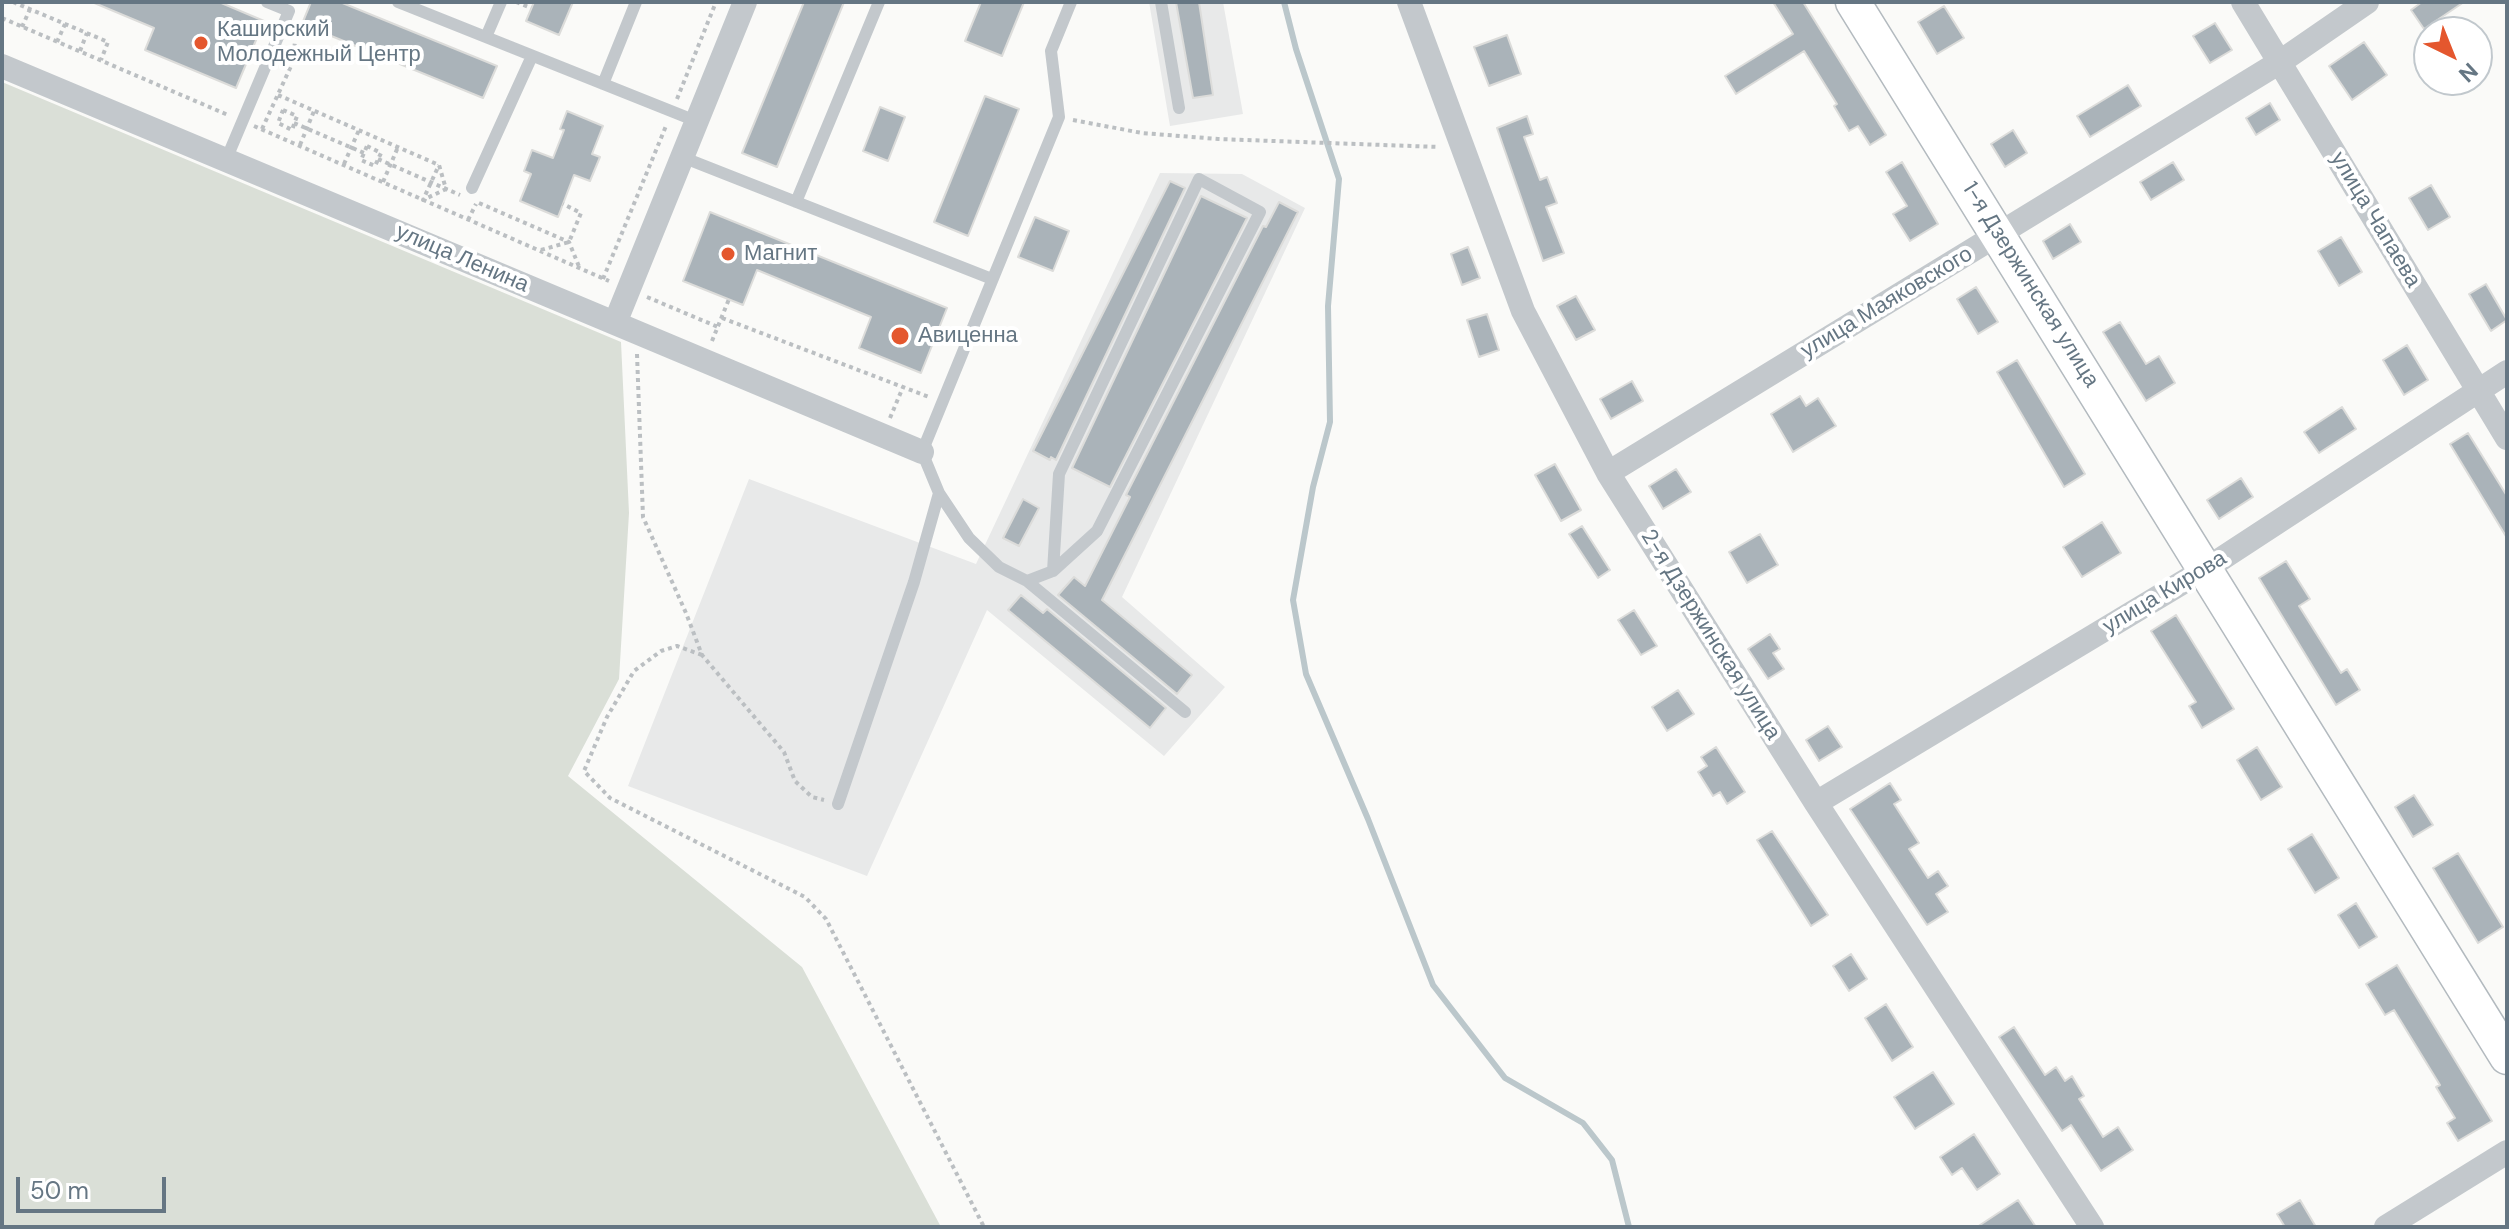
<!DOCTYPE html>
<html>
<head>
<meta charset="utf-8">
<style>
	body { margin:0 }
	#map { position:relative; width:2509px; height:1229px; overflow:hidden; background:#fafaf8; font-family:"DM Sans",sans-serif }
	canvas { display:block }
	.frame { position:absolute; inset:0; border:4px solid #657683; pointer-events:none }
	.north { position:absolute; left:2413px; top:16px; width:80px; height:80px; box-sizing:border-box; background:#fff; border:2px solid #c1c8cd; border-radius:50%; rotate:137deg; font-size:22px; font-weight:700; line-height:32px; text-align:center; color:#657683 }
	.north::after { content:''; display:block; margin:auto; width:28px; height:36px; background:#e4572e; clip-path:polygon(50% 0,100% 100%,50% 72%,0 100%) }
	.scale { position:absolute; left:16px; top:1177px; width:150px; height:36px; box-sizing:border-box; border:4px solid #657683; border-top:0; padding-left:10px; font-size:24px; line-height:28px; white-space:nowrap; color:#657683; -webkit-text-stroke:6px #fff; paint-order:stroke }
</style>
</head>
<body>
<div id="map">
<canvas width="2509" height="1229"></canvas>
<div class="frame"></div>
<div class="north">N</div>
<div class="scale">50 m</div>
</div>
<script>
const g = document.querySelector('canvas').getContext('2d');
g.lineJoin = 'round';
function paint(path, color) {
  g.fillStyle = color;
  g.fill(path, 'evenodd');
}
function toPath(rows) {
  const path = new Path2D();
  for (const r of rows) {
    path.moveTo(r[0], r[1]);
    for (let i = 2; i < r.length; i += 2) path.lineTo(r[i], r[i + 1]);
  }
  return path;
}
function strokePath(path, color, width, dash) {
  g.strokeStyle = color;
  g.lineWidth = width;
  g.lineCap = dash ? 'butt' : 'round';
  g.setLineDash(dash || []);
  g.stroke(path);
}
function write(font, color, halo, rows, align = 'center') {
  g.font = font + ' "DM Sans",sans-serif';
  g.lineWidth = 8;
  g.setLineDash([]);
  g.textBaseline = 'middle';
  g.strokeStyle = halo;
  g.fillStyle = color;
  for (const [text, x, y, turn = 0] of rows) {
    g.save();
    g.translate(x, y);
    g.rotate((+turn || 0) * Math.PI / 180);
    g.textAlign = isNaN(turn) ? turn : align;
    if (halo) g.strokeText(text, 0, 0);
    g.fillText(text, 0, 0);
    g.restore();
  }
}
paint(toPath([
	[1149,2,1223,2,1243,114,1170,126],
	[1160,173,1242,174,1305,208,1122,597,1225,687,1164,756,987,610,867,876,628,786,749,479,976,564]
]), '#e8e9e9');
paint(toPath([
	[2,82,621,342,629,513,619,679,568,776,802,967,941,1227,2,1227]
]), '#dadfd7');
strokePath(toPath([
	[1284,2,1296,49,1339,179,1328,306,1330,422,1313,487,1293,600,1306,674,1368,819,1433,985,1505,1078,1583,1123,1612,1160,1629,1227]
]), '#bbc7cb', 6);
const building = toPath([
	[92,2,219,2,264,21,236,88,145,50,154,28,92,2],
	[311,2,340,2,497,66,483,98,302,24,311,2],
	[534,2,573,2,559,35,526,21,534,2],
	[804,2,844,2,777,167,742,153,804,2],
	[981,2,1024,2,1002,56,965,41,981,2],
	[1176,2,1199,2,1213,95,1193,98,1176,2],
	[1773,2,1803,2,1886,135,1870,145,1858,126,1849,131,1834,106,1837,104,1804,51,1736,94,1725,76,1793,34,1773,2],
	[2422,2,2464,2,2424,29,2411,10,2422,2],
	[1944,6,1964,38,1937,54,1918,22,1944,6],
	[2215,23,2232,50,2210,63,2193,36,2215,23],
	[1507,35,1521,74,1489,86,1474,47,1507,35],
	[2364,42,2387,75,2352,100,2329,66,2364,42],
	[2128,85,2141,106,2090,137,2077,116,2128,85],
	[985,96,1019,109,968,236,934,222,985,96],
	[2270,103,2280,120,2256,135,2246,118,2270,103],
	[880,107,905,117,888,161,863,151,880,107],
	[567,111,603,126,592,154,600,157,590,181,574,175,558,217,520,201,531,174,524,171,532,150,553,158,564,130,560,129,567,111],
	[1527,116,1533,134,1524,137,1540,180,1547,177,1557,203,1546,207,1564,253,1543,261,1497,128,1527,116],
	[2013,130,2027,153,2005,167,1991,144,2013,130],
	[1902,162,1938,224,1910,241,1893,214,1907,206,1886,172,1902,162],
	[2173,162,2184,180,2151,200,2140,182,2173,162],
	[1170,181,1185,188,1056,460,1051,457,1050,460,1033,451,1170,181],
	[2431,185,2450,217,2428,230,2409,198,2431,185],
	[1201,196,1247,218,1110,487,1072,468,1201,196],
	[1279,202,1298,212,1102,600,1192,675,1177,694,1058,595,1074,577,1085,586,1130,497,1126,495,1263,226,1266,227,1279,202],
	[710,212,947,308,921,373,859,348,871,317,757,270,743,305,683,281,710,212],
	[1035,217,1069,231,1053,271,1018,257,1035,217],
	[2070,224,2081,242,2053,259,2043,241,2070,224],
	[2341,237,2362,272,2339,286,2318,251,2341,237],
	[1468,247,1480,278,1462,285,1451,254,1468,247],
	[2486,284,2507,320,2491,331,2469,294,2486,284],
	[1976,287,1998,322,1978,334,1957,299,1976,287],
	[1576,296,1595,330,1576,340,1557,306,1576,296],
	[1487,314,1499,350,1479,357,1467,320,1487,314],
	[2120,322,2146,364,2159,356,2175,383,2146,401,2103,332,2120,322],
	[2407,345,2428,380,2404,395,2383,360,2407,345],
	[2017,360,2085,474,2064,487,1997,372,2017,360],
	[1632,381,1643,401,1611,419,1600,399,1632,381],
	[1800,396,1806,406,1818,398,1836,426,1793,452,1771,414,1800,396],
	[2342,407,2356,429,2319,453,2304,432,2342,407],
	[2468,433,2507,496,2507,538,2450,444,2468,433],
	[1555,464,1581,510,1561,521,1535,475,1555,464],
	[1676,469,1691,492,1663,509,1649,486,1676,469],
	[2241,478,2253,497,2219,519,2207,500,2241,478],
	[1023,499,1039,508,1019,546,1003,538,1023,499],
	[2102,522,2121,553,2082,577,2063,547,2102,522],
	[1582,526,1610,570,1598,578,1569,534,1582,526],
	[1760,534,1778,565,1747,583,1729,552,1760,534],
	[2286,561,2310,599,2299,606,2341,673,2347,669,2360,690,2336,705,2259,578,2286,561],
	[1021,595,1043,613,1047,609,1166,708,1150,728,1008,610,1021,595],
	[1634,610,1657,646,1641,655,1618,620,1634,610],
	[2176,615,2234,709,2202,728,2189,706,2196,702,2151,631,2176,615],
	[1770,634,1780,649,1773,653,1784,669,1768,679,1748,649,1770,634],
	[1678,690,1694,714,1667,731,1652,707,1678,690],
	[1828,726,1842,747,1819,761,1806,740,1828,726],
	[1716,747,1745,792,1727,804,1720,792,1713,796,1698,772,1707,766,1701,757,1716,747],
	[2257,747,2282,787,2261,800,2237,760,2257,747],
	[1890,783,1901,800,1894,804,1919,843,1909,849,1928,878,1938,871,1948,886,1936,894,1948,912,1927,925,1850,809,1890,783],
	[2414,795,2433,825,2413,837,2395,807,2414,795],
	[1772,831,1828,915,1811,926,1757,840,1772,831],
	[2312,834,2339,878,2315,893,2288,849,2312,834],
	[2458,853,2503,927,2478,943,2433,868,2458,853],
	[2356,903,2377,937,2359,948,2338,915,2356,903],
	[1851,954,1867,979,1849,991,1833,966,1851,954],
	[2397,965,2492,1121,2458,1141,2447,1123,2455,1118,2436,1087,2440,1085,2394,1010,2385,1015,2366,984,2397,965],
	[1886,1004,1913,1047,1892,1061,1865,1018,1886,1004],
	[2014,1027,2045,1075,2056,1067,2065,1081,2072,1076,2084,1096,2079,1099,2103,1137,2118,1127,2133,1150,2101,1171,2071,1125,2062,1131,1999,1037,2014,1027],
	[1933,1072,1954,1104,1915,1129,1894,1097,1933,1072],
	[1974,1134,2000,1174,1977,1190,1962,1168,1952,1175,1940,1157,1974,1134],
	[2018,1200,2036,1227,1977,1227,2018,1200],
	[2300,1200,2316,1227,2285,1227,2277,1214,2300,1200]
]);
paint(building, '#aab3b9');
strokePath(building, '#dcdcda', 2);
const secondary = toPath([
	[1853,2,2507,1057]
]);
strokePath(secondary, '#b3babf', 37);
strokePath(toPath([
	[13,2,108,42,101,60],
	[516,2,531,8],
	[2,18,228,115],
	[22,27,30,9],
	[57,42,65,24],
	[80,51,87,33],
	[278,95,439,165,446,189,423,200,439,165],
	[677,99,716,2],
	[283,110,297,116,292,130,278,123,283,110],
	[1073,120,1142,133,1218,139,1439,147],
	[294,123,364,153],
	[254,126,609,281],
	[262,129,292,64,295,42],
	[300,145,314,111],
	[367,146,381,153,375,166,361,160,367,146],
	[378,159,460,195],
	[344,164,359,130],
	[383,182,398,147],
	[479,203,569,242,580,269],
	[468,220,476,204],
	[541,250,569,242,581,213,563,204],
	[603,279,666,126],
	[647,297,718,327],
	[722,318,929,397],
	[712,341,729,299],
	[637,354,643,517,686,613,702,655,784,752,795,781,812,797,824,800],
	[890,418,903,387],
	[702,655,677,646,661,651,634,671,607,717,584,771,610,798,805,897,826,919,984,1227]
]), '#bbbfc2', 4, [4, 4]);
strokePath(toPath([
	[398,2,696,121],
	[1161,2,1179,108],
	[486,37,501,2],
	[603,84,636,2],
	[682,157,992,279],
	[226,160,289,11,267,2],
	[472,188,532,56],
	[796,202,879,2],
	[1053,571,1059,474,1199,179,1260,212,1097,531,1053,571,1027,581,999,567,969,538,939,493,922,452,1059,117,1051,51,1071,2],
	[1027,581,1185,712],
	[838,804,914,582,939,493]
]), '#c3c8cc', 12);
strokePath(toPath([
	[1409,2,1523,311,1608,473,1816,803,2092,1227],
	[2243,2,2507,438],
	[2,66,922,452],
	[615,323,745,2],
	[1608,473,2280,62,2367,2],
	[1816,803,2215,563,2507,372],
	[2386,1227,2507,1152]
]), '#c3c8cc', 24);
strokePath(secondary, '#fff', 34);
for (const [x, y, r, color] of [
	[201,43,8,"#e4572e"],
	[728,254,8,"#e4572e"],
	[900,336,10,"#e4572e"]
]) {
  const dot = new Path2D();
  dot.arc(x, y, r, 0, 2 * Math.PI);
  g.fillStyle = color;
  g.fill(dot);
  strokePath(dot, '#fff', 3);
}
write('22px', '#657683', '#fff', [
	["Каширский",217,30],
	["Молодежный Центр",217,55],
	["Магнит",744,254],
	["Авиценна",918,336]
], 'left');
write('22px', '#657683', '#fff', [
	["улица Чапаева",2375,220,59],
	["улица Ленина",462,259,23],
	["1-я Дзержинская улица",2030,285,58],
	["улица Маяковского",1887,303,-31],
	["улица Кирова",2165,593,-31],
	["2-я Дзержинская улица",1710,635,58]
]);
</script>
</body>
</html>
